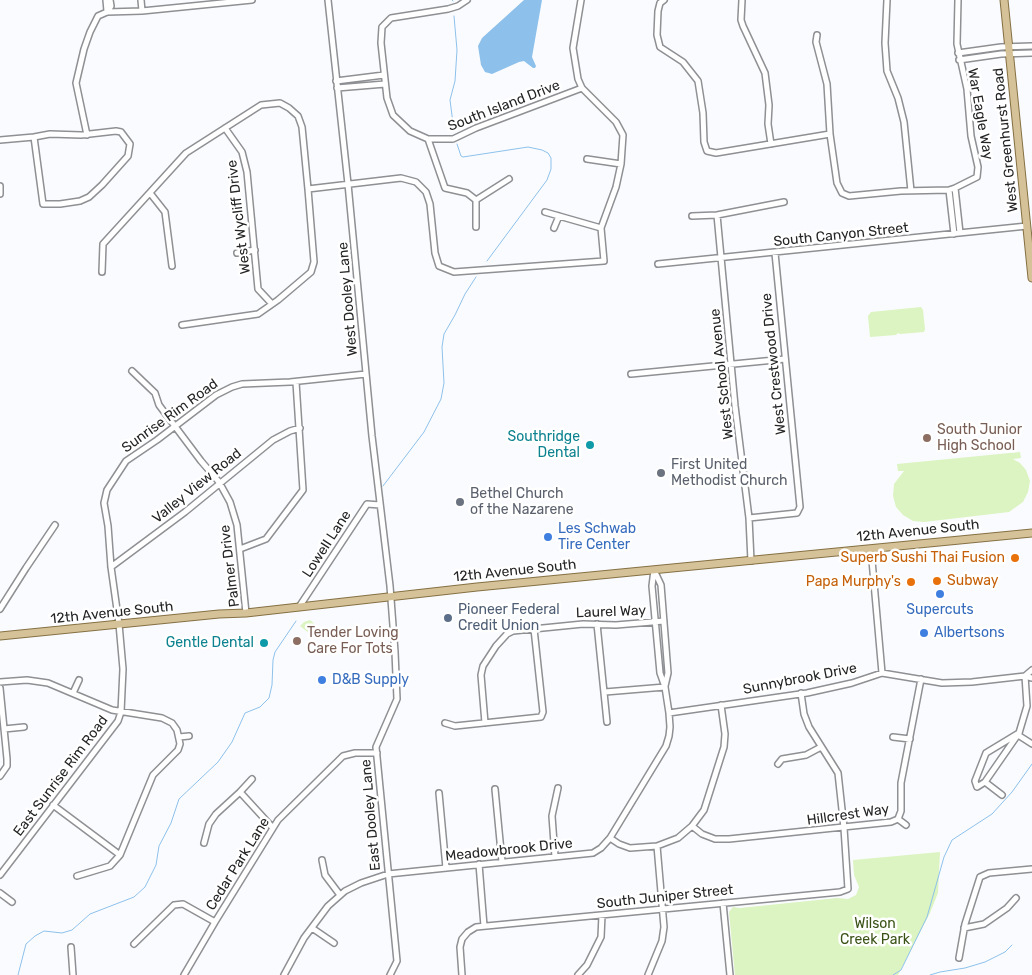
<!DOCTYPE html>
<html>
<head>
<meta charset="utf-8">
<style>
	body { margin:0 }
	canvas { display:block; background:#fafbfe }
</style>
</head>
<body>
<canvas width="1032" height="975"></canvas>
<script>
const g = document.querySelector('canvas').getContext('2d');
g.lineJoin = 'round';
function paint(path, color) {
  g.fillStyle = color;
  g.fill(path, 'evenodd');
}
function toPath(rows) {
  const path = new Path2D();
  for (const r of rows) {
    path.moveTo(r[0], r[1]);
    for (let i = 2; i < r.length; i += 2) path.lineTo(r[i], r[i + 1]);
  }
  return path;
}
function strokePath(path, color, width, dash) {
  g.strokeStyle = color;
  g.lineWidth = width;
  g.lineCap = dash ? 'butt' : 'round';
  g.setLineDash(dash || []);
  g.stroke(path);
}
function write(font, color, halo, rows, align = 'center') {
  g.font = font + ' Rubik,sans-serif';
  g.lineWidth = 5;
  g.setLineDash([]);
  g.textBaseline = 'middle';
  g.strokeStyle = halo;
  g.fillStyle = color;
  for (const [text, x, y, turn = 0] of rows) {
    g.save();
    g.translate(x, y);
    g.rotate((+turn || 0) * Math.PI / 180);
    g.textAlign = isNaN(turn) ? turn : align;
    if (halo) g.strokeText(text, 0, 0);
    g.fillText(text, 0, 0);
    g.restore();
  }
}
paint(toPath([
	[921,307,923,310,925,329,924,332,900,334,898,333,896,335,870,337,868,316,871,312],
	[1020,452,1021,458,1013,459,1020,463,1026,470,1030,481,1028,492,1023,502,1009,512,924,522,913,521,903,515,896,507,893,496,894,484,904,471,898,471,897,464],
	[310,620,316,625,317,631,309,633,300,626,304,622],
	[940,852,938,893,930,913,898,975,735,975,729,912,733,907,740,908,837,898,848,899,856,895,859,887,854,875,853,860]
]), '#dcf4c1');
paint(toPath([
	[524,0,542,0,532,57,536,66,535,68,533,68,524,61,519,62,492,74,485,72,481,65,478,46,482,38]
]), '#8dc1eb');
strokePath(toPath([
	[452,0,453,1],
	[454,131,450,100,455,81,457,50,454,16],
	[457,144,461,156,463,157,528,147,542,150,548,153,551,158,551,169,547,180,487,261],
	[383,486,424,432,441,399,444,383,442,347,444,334,455,315,465,294,476,277],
	[18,975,26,944,35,936,44,931,62,933,72,930,90,914,134,897,145,887,156,865,159,846,171,823,179,799,218,762,232,742,245,713,260,707,269,698,272,685,273,660,275,652,296,621],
	[893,975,901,970,927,917,944,857,952,840,992,814,1012,792,1032,764],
	[930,975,940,972,965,968,985,962,1005,952,1012,945]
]), '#8dc1eb', 1);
const minor = toPath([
	[106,0,107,11],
	[141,0,142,11],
	[328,0,348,184,372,436,390,586,395,652,397,699,376,747,397,961,390,975],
	[467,0,458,6,448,9,391,18,382,27,381,43,387,98,393,115,410,131,428,139,453,139,476,128,582,88],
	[664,0,660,3,658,11,657,35,660,47,683,62,698,81,703,113,704,142,707,151,716,153,830,134,837,183,842,193,849,196,901,191,949,190,955,188,977,177,978,167,971,136,967,89,957,44,958,0],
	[742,0,741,20,743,26,765,73,769,105,768,124,771,144],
	[887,0,885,43,887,71,898,98,904,122,911,191],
	[107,12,111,6,110,0],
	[817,35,816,42,827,84,830,134],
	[958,53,1001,47,1032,46],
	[959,60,1001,54,1032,53],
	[336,81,384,75],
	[337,88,385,84],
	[225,128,242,152,247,172,258,289,272,304],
	[116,131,121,132,130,144,128,156,102,185,89,197,80,201,60,204,43,204,34,137,50,134,81,135,116,131],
	[87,135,76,83,84,49,90,32,98,16,107,12,142,11,252,0],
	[428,139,445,188,467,193,476,200,476,227],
	[0,140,34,137],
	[587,159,621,164],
	[0,186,0,194],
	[955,188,960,233],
	[949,190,954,234],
	[150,193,165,212,172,266],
	[476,200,509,179],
	[545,212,601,228],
	[717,215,735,406,749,518,751,561],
	[692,216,717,215,784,202],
	[554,228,559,216],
	[237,253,255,250],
	[658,264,1027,226],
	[102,272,103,244,186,153,261,105,280,103,289,108,298,116,302,127,308,189],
	[182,325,258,314,278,300,311,272,314,262,308,189,401,178,416,182,426,192,430,204,435,253,439,266,454,272,604,261,601,228,616,187,621,164,623,135,616,122,582,88,578,79,573,48,581,0],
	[132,371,155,393,159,405,201,461,219,482,230,502,237,525,246,613],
	[631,374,785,359],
	[749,518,797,513,800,507,775,253],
	[240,549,266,539,303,490,296,382],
	[871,549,882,673],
	[111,567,185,512,273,440,290,431,300,428],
	[654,570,661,585,668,673,665,686],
	[299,607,367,504,380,505],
	[0,609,26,568,55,525],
	[597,624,607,722],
	[1025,676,1032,670],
	[0,682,27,680,48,683,112,710,162,718,172,723,177,730,180,744,178,750,153,775,120,855,53,805],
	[0,688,7,759,7,766,0,776],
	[605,692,665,687],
	[73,693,79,680],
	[669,713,807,693,852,683,882,673,942,683,972,682,1025,676,1032,678],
	[445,723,455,726,541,717,543,712,534,629],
	[485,723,481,675,483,666,496,646,507,634,513,631,583,624,616,625,664,621],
	[4,729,24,727],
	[1019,733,986,753,975,781,977,787,985,782,1019,733,1027,706,1025,676],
	[1018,735,1032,744],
	[179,737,189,736],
	[893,737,910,739],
	[778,764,782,759,806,755,821,747],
	[985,782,1002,795],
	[495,789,502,862],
	[240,792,252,779],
	[439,793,446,868],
	[898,819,906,825],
	[692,826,702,834,715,839,729,839,891,822,898,819,901,811,901,783,921,679],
	[610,838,619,844,630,848,657,846,678,838,692,826,704,810,724,747,725,734,721,705],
	[204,843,209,824,216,814,240,792,273,828],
	[555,857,552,816,558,788],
	[322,860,325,875,340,895],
	[479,864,484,926],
	[0,875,118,721,121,712,123,669,119,624,111,567,108,526,104,503,107,490,126,461,157,440,216,395,232,387,242,384,290,382,366,374],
	[77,876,110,866,120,855],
	[0,893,12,902],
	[723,903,730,975],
	[312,928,334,943],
	[964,928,984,924,1007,908,1016,898],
	[134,944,174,905,183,904,215,922],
	[71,947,73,975],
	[959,958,965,924,980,877,989,873,1032,869],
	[184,975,215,922,278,820,343,756,355,753,377,753],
	[284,975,304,938,328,906,345,891,361,883,388,874,593,853,601,848,610,838,666,746,669,736,670,727,669,713,665,687,660,673,652,586,654,570],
	[462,975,460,947,462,939,468,932,476,927,840,892,848,889,844,828,838,773,809,727,804,714,801,693],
	[578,975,587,965,601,937,602,915],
	[648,975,662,941,664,927,657,846]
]);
const major = toPath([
	[1004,0,1032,278],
	[0,636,219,614,246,613,477,587,1032,533]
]);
strokePath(minor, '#8f9093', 8);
strokePath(major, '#857043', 9);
strokePath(minor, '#fff', 5);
strokePath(major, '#d5c298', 7);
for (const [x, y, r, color] of [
	[927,438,5,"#8d6e63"],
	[590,445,5,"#0f9aa8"],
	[661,473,5,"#6b7280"],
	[460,502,5,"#6b7280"],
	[548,537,5,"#3f7fe0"],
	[1015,558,5,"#e8710a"],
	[937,581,5,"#e8710a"],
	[911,582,5,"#e8710a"],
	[940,594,5,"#3f7fe0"],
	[448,618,5,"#5c6f8a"],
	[924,633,5,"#3f7fe0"],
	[297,641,5,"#8d6e63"],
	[264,643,5,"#0f9aa8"],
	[322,680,5,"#3f7fe0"]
]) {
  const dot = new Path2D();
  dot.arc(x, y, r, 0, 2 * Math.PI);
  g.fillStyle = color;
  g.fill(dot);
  strokePath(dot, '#fff', 2);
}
write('14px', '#242526', '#fff', [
	["South Island Drive",504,106,-21],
	["War Eagle Way",980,114,80],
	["West Greenhurst Road",1006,140,-96],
	["West Wycliff Drive",239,217,-97],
	["South Canyon Street",841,235,-6],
	["West Dooley Lane",348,299,-95],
	["West Crestwood Drive",774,364,-96],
	["West School Avenue",722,374,-96],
	["Sunrise Rim Road",170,416,-36],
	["Valley View Road",197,486,-39],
	["12th Avenue South",918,531,-6],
	["Lowell Lane",327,544,-57],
	["Palmer Drive",230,566,-97],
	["12th Avenue South",515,571,-6],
	["Laurel Way",611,612,-2],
	["12th Avenue South",112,613,-6],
	["Sunnybrook Drive",800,679,-11],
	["East Sunrise Rim Road",61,776,-53],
	["East Dooley Lane",371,815,-95],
	["Hillcrest Way",848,815,-8],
	["Meadowbrook Drive",509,850,-6],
	["Cedar Park Lane",238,864,-58],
	["South Juniper Street",665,897,-6]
]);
write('14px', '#785e54', '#fff', [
	["South Junior",937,430],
	["High School",937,446],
	["Tender Loving",307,633],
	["Care For Tots",307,649]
], 'left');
write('14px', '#0d838f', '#fff', [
	["Southridge",580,437],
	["Dental",580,453],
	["Gentle Dental",254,643]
], 'right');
write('14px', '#5b616d', '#fff', [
	["First United",671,465],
	["Methodist Church",671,481],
	["Bethel Church",470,494],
	["of the Nazarene",470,510]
], 'left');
write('14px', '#366cbe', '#fff', [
	["Les Schwab",558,529],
	["Tire Center",558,545],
	["Supercuts",940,610,"center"],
	["Albertsons",934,633],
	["D&B Supply",332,680]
], 'left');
write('14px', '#c56008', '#fff', [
	["Superb Sushi Thai Fusion",1005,558],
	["Subway",947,581,"left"],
	["Papa Murphy's",901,582]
], 'right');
write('14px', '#4e5e75', '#fff', [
	["Pioneer Federal",458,610],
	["Credit Union",458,626]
], 'left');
write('14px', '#3a5216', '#fff', [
	["Wilson",875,924],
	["Creek Park",875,940]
]);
</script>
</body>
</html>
